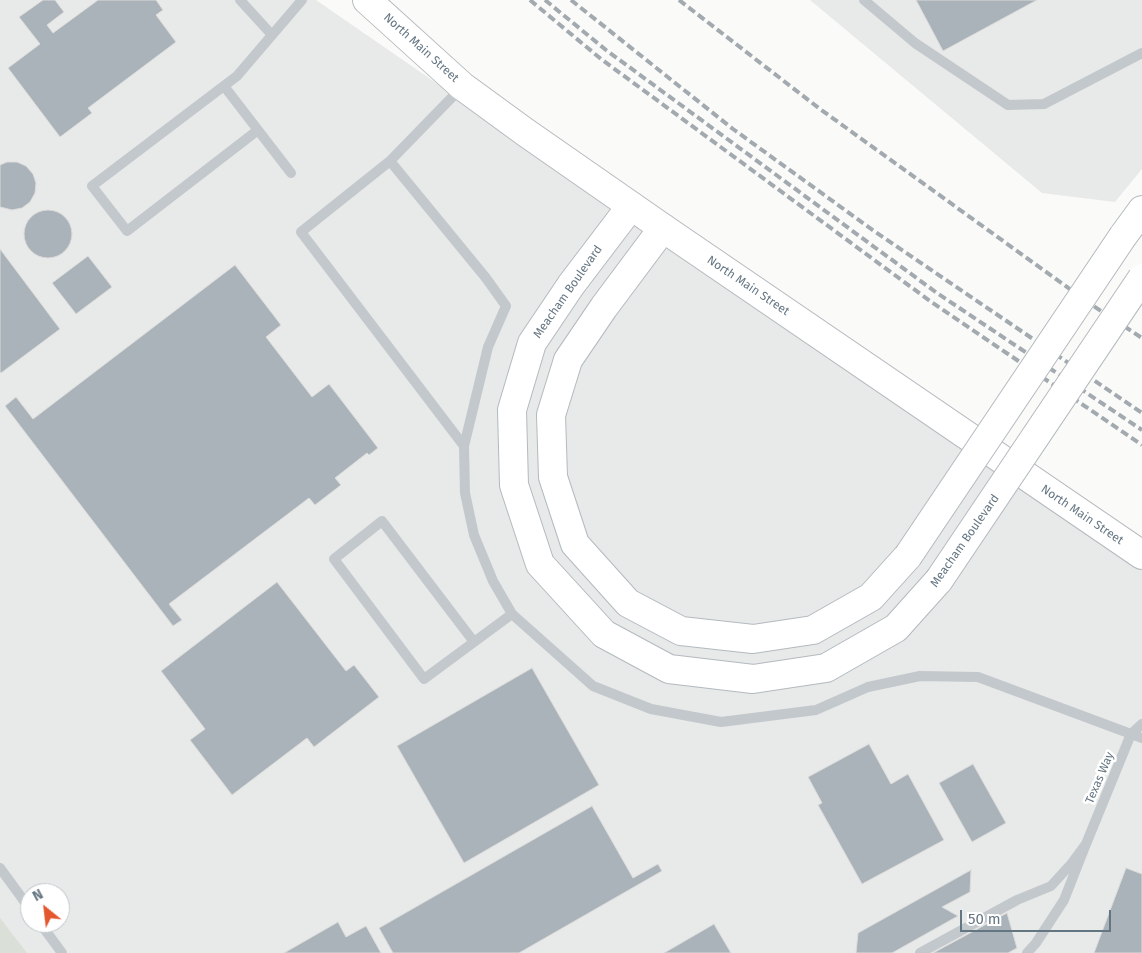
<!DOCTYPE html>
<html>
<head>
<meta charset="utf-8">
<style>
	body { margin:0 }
	#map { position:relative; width:1142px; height:953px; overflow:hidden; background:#fafaf8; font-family:"Fira Sans",sans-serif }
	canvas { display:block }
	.north { position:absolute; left:20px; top:883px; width:50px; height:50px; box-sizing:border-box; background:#fff; border:1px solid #c1c8cd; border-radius:50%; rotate:331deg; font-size:14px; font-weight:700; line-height:20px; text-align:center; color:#657683 }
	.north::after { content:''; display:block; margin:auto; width:18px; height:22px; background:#e4572e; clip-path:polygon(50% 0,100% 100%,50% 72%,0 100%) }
	.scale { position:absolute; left:960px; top:910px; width:151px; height:22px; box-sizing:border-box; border:2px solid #657683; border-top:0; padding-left:6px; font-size:15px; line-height:18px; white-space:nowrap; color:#657683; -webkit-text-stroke:4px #fff; paint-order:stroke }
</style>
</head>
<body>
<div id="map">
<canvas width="1142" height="953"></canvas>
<div class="north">N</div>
<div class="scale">50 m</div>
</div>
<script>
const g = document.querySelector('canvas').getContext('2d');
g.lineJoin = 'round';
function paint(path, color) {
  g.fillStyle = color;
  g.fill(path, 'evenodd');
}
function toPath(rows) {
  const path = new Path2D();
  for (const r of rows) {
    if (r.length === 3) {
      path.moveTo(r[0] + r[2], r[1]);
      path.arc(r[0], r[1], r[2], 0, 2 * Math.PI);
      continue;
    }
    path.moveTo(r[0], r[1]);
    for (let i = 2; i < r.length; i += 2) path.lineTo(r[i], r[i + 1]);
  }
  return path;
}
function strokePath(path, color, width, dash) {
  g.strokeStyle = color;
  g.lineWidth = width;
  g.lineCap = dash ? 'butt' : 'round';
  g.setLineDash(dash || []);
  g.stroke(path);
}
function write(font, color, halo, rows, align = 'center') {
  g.font = font + ' "Fira Sans",sans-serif';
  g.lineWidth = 5;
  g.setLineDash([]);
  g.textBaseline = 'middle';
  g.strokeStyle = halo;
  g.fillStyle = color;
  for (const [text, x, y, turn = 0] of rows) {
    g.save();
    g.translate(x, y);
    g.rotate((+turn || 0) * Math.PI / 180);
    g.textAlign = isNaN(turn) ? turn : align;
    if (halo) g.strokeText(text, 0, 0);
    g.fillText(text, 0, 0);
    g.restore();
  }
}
paint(toPath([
	[0,0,316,0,1142,570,1142,953,0,953],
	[30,893,60,893,60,923,30,923],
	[810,0,1142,0,1142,169,1115,202,1042,193]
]), '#e8e9e9');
paint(toPath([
	[0,918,27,953,0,953]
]), '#dadfd7');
const building = toPath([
	[43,0,55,0,64,12,47,25,53,33,98,0,156,0,163,10,156,15,176,42,88,108,92,113,60,137,8,68,40,44,19,17,43,0],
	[916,0,1037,0,943,51,916,0],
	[7,162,17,162,26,166,33,174,36,183,35,193,30,202,22,208,12,210,0,207,0,165,7,162],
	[48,234,24],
	[0,249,60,329,1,373,0,372,0,249],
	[88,256,112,287,76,314,52,283,88,256],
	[235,265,281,325,266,337,312,397,329,384,378,448,369,455,367,453,335,478,341,485,315,505,309,498,169,604,182,620,173,626,5,406,16,397,33,419,235,265],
	[277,582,346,671,354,665,379,697,314,747,307,738,232,795,190,740,205,729,161,671,277,582],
	[532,668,599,785,464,863,397,746,532,668],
	[869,744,891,784,908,774,944,840,862,884,818,805,822,803,808,777,869,744],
	[973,764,1006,823,972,842,939,783,973,764],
	[592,806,633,878,658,864,662,871,519,953,393,953,379,928,592,806],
	[1126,868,1142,874,1142,953,1094,953,1126,868],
	[971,870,970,892,942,907,958,916,892,953,856,953,858,933,971,870],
	[1007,913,1017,948,1008,953,933,953,1007,913],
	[338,922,346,937,366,926,381,953,284,953,338,922],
	[714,924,731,953,664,953,714,924]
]);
paint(building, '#aab3b9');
strokePath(building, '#dcdcda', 1);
const secondary = toPath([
	[631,206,571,285,532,343,512,410,514,485,540,564,604,634,669,669,753,679,826,668,896,628,939,580],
	[663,228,604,307,568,360,551,415,553,477,575,544,628,603,681,631,753,639,813,630,871,597,908,556],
	[1123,236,1142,210]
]);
const primary = toPath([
	[367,0,462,86,525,132,663,228,1142,555]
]);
strokePath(secondary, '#b3babf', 30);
strokePath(primary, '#b5babe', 30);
strokePath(toPath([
	[240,0,272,35],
	[864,0,915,43,1008,105,1044,104,1142,53],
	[224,86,291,173],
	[258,130,127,231,92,186,237,76,302,0],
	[390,161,461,88],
	[464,446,301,232,390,161,486,278,506,306,488,347,464,446,465,493,474,535,493,581,512,614,593,686,651,709,721,722,816,710,868,687,920,676,978,677,1142,738],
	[474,642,382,521,334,559,424,679,474,642,512,614],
	[1086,844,1131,734,1142,724],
	[0,868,30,909],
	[40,923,62,953],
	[920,953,1017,900,1051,886,1072,863,1086,844,1064,900,1036,943,1027,953]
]), '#c3c8cc', 10);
strokePath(secondary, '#fff', 28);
strokePath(primary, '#fff', 28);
strokePath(toPath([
	[530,0,601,59,930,301,1142,445],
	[545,0,606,50,937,293,1142,430],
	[571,0,733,129,874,231,1142,413],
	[679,0,820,109,1092,305,1142,338]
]), '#a2aab0', 4, [8, 4]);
const secondaryBridge = toPath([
	[908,556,1123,236],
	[939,580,1142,278]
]);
strokePath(secondaryBridge, '#b3babf', 30, []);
strokePath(secondaryBridge, '#fff', 28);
write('12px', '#657683', '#fff', [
	["North Main Street",421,48,42],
	["North Main Street",748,286,34],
	["Meacham Boulevard",568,292,-55],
	["North Main Street",1082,515,34],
	["Meacham Boulevard",965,541,-55],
	["Texas Way",1100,778,-67]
]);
</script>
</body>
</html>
